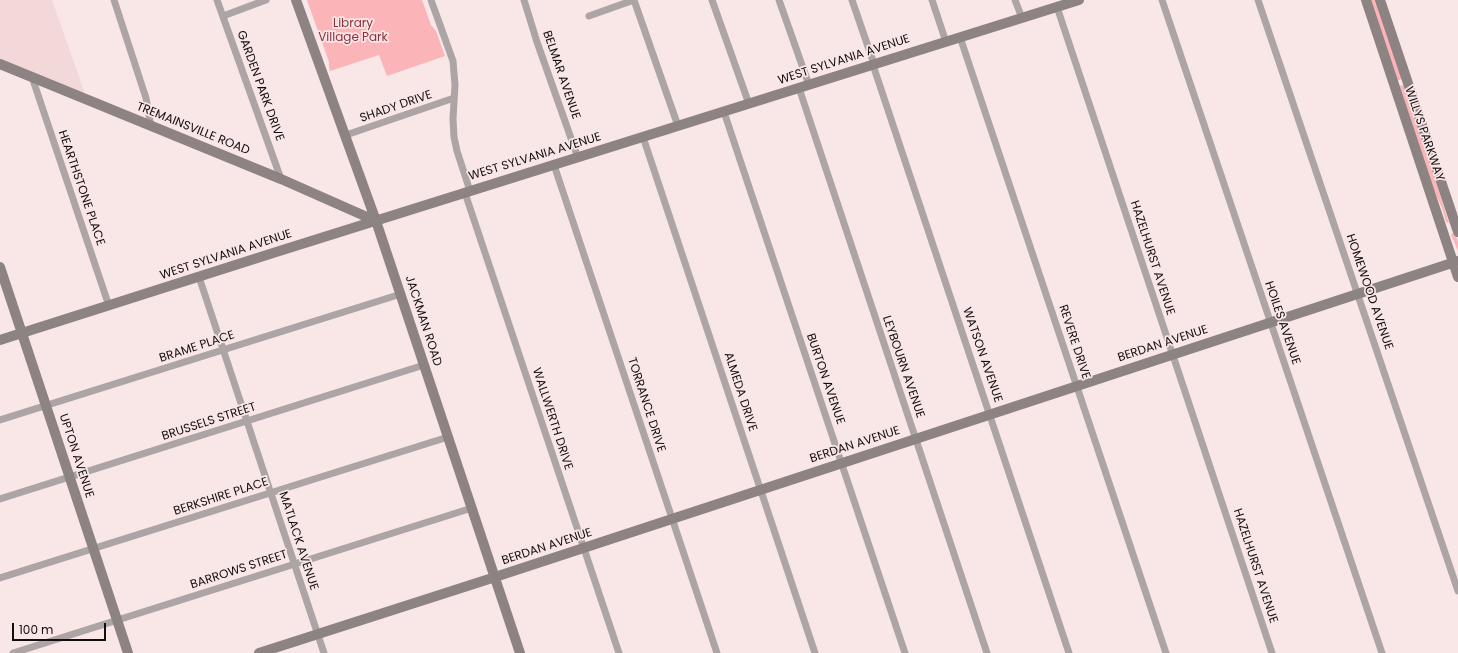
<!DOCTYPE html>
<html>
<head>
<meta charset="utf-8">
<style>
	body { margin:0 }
	#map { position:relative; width:1458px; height:653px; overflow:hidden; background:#f9e6e7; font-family:Poppins,sans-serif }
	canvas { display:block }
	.scale { position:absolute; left:12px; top:623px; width:94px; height:18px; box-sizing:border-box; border:2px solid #130d0d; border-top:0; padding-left:5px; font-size:12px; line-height:14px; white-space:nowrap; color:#130d0d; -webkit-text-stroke:3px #f9e6e7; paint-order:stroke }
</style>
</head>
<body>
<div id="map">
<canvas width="1458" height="653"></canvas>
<div class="scale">100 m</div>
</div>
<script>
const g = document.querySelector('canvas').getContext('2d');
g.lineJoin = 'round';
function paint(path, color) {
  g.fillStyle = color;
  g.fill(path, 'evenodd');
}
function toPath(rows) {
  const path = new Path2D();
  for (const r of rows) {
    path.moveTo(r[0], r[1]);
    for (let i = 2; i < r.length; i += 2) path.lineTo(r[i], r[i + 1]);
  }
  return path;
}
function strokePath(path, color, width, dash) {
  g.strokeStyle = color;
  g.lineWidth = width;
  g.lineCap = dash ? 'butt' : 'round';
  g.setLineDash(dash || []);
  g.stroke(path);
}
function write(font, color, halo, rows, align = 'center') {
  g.font = font + ' Poppins,sans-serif';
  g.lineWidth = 3.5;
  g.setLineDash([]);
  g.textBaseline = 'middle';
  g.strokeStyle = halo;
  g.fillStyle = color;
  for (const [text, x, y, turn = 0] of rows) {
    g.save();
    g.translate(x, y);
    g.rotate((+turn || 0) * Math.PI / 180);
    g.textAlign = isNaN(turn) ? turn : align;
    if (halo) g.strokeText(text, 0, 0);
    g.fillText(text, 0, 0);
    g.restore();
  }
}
paint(toPath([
	[0,0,52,0,85,94,0,59]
]), '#f2d8d9');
paint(toPath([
	[307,0,422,0,431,25,436,31,445,56,387,76,379,55,330,71,329,67,329,62],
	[1369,0,1377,0,1402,78,1400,80,1397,80],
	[1401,85,1405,86,1449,223,1446,222,1442,208,1429,179,1400,86],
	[1452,233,1456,235,1458,242,1458,251,1451,235]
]), '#fbb5b8');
strokePath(toPath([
	[114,0,146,98,151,126],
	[217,0,281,179],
	[431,0,453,61,455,85,453,119,454,137,457,151,470,191],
	[524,0,537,42,578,158],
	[634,0,678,126],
	[712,0,749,104],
	[779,0,809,85],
	[852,0,874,64],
	[932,0,946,42],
	[1015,0,1022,18],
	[1162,0,1382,653],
	[1258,0,1458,591],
	[1057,7,1272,653],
	[223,16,266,0],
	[589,16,634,0],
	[960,37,1166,653],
	[873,65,1069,653],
	[32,77,109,306],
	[799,88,987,653],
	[724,112,905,653],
	[346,135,454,98],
	[643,137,815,653],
	[554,165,717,653],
	[465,193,619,653],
	[199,277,324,653],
	[0,420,401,294],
	[0,499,424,365],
	[0,578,448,437],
	[13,653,472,508]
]), '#ada5a5', 7);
strokePath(toPath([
	[296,0,376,221,520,653],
	[1366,0,1458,277],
	[1380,0,1458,232],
	[0,64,281,179,376,221],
	[0,267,128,653],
	[0,340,273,253,1079,0],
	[259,653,486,580,1458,261]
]), '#8e8383', 10);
write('12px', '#8b303c', '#f9e6e7', [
	["Library",353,24],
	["Village Park",353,38]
]);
write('12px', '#130d0d', '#f9e6e7', [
	["WEST SYLVANIA AVENUE",844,60,-18],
	["BELMAR AVENUE",561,75,71],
	["GARDEN PARK DRIVE",260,86,70],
	["SHADY DRIVE",396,107,-19],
	["TREMAINSVILLE ROAD",193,129,22],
	["WILLYS PARKWAY",1424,134,71],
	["WEST SYLVANIA AVENUE",535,157,-17],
	["HEARTHSTONE PLACE",81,188,71],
	["WEST SYLVANIA AVENUE",226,255,-18],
	["HAZELHURST AVENUE",1152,258,72],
	["HOMEWOOD AVENUE",1369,292,71],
	["JACKMAN ROAD",423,321,72],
	["HOILES AVENUE",1282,323,71],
	["REVERE DRIVE",1074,342,72],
	["BERDAN AVENUE",1163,344,-18],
	["BRAME PLACE",197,347,-18],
	["WATSON AVENUE",982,355,71],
	["LEYBOURN AVENUE",903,367,71],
	["BURTON AVENUE",825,379,71],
	["ALMEDA DRIVE",740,392,72],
	["TORRANCE DRIVE",646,405,72],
	["WALLWERTH DRIVE",552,419,72],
	["BRUSSELS STREET",209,422,-18],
	["BERDAN AVENUE",855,445,-18],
	["UPTON AVENUE",76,456,72],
	["BERKSHIRE PLACE",221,497,-18],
	["MATLACK AVENUE",298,541,72],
	["BERDAN AVENUE",547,547,-18],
	["HAZELHURST AVENUE",1255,566,72],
	["BARROWS STREET",239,570,-18]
]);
</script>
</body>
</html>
